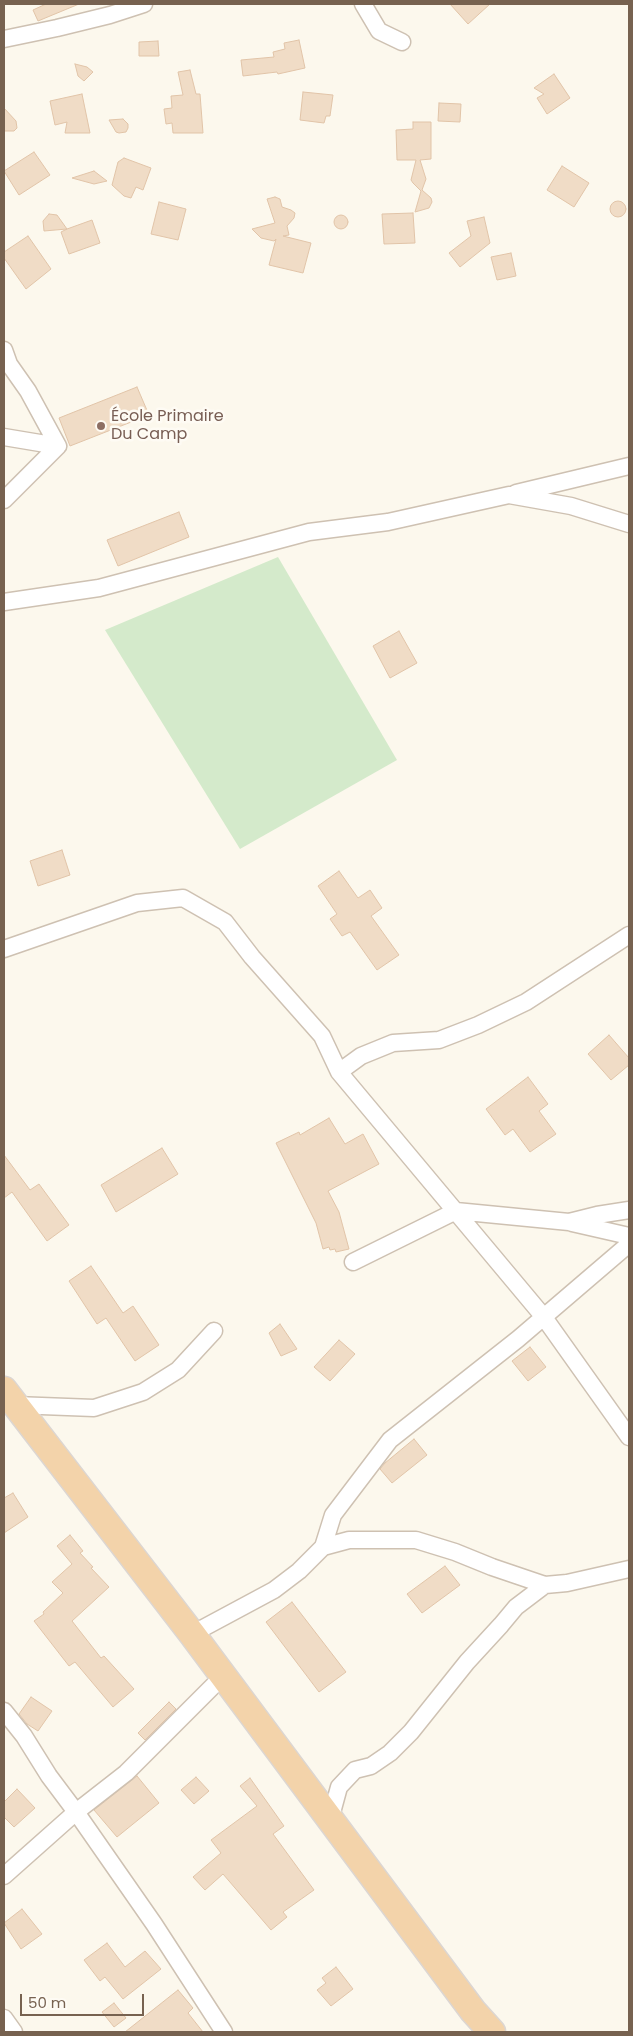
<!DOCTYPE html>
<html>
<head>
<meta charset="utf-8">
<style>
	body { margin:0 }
	#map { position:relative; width:633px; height:2036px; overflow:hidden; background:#fcf8ed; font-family:Poppins,sans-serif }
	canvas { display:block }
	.frame { position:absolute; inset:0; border:5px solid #776250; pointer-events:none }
	.scale { position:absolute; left:20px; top:1994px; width:124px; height:22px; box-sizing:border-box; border:2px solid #776250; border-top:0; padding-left:6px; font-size:15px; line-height:18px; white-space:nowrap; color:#776250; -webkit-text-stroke:4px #fefbf4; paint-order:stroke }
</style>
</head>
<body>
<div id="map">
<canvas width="633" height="2036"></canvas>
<div class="frame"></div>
<div class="scale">50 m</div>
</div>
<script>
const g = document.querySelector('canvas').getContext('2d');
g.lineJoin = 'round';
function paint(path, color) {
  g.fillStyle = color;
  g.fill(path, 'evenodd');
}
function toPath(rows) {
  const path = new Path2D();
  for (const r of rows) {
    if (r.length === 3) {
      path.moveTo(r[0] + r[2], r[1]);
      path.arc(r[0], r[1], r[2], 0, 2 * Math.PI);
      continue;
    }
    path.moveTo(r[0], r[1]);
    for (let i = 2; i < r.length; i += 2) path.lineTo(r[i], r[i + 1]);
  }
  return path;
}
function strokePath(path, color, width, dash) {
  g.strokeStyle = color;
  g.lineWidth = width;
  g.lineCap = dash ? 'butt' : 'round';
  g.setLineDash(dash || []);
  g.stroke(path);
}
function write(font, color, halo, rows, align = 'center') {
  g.font = font + ' Poppins,sans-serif';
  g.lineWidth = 5;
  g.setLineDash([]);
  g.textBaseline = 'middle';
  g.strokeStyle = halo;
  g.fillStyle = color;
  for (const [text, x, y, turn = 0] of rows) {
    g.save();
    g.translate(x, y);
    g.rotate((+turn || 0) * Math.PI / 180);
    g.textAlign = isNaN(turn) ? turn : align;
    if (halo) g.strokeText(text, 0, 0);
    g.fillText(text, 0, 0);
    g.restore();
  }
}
paint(toPath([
	[278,557,397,760,240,849,105,630]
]), '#d4eacb');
const building = toPath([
	[46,4,79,4,38,21,33,10,46,4],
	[450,4,490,4,468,24,450,4],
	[299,40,305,68,278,74,277,72,243,76,241,60,274,57,273,52,285,49,284,43,299,40],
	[158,41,159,56,139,56,139,42,158,41],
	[75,64,87,67,93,72,84,81,78,76,75,64],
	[190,70,196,94,200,94,203,133,173,133,172,123,166,124,164,109,172,108,171,96,183,95,178,72,190,70],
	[554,74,570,98,547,114,537,98,544,94,534,88,554,74],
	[303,92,333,95,330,116,326,116,324,123,300,120,303,92],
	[82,94,90,133,65,133,67,122,55,125,50,101,82,94],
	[439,103,461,104,460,122,438,121,439,103],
	[4,108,16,121,17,128,14,131,4,131,4,108],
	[123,119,128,124,128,128,126,132,119,133,116,132,109,120,123,119],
	[413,122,431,122,431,159,420,160,426,179,422,190,431,198,432,202,429,208,415,212,421,191,413,183,411,180,416,160,397,160,396,130,413,129,413,122],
	[34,152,50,175,19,195,4,171,34,152],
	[124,158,151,168,143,190,136,187,131,198,124,196,112,185,118,162,124,158],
	[562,166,589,183,574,207,547,190,562,166],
	[94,171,107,181,94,184,72,178,94,171],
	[275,197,280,199,282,207,291,210,295,213,294,218,287,226,289,235,283,236,311,243,303,273,269,265,276,239,274,241,261,238,252,229,275,223,267,199,275,197],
	[618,209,8],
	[159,202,186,209,178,240,151,234,159,202],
	[413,213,415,243,384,244,382,214,413,213],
	[49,214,57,215,67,229,92,220,100,243,69,254,61,232,67,229,44,231,43,221,49,214],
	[341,222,7],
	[484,217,490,243,460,267,449,253,471,236,467,221,484,217],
	[28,236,51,269,26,289,4,258,4,252,28,236],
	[511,253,516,276,497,280,491,257,511,253],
	[137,387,149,415,70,446,59,418,137,387],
	[179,512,189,537,118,566,107,540,179,512],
	[399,631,417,663,390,678,373,646,399,631],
	[62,850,70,875,38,886,30,861,62,850],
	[339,871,358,898,370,890,382,908,371,916,399,955,377,970,350,932,342,936,330,919,337,914,318,886,339,871],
	[609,1035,629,1058,629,1065,611,1080,588,1054,609,1035],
	[528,1077,548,1104,539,1111,556,1134,530,1152,513,1129,505,1135,486,1109,528,1077],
	[329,1118,345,1144,363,1134,379,1164,328,1191,339,1212,349,1249,336,1252,335,1249,330,1250,329,1247,323,1249,316,1223,276,1143,299,1132,300,1135,329,1118],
	[162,1148,178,1174,116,1212,101,1185,162,1148],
	[4,1155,30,1190,39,1184,69,1225,47,1241,12,1192,4,1198,4,1155],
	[91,1266,123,1313,133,1306,159,1345,135,1361,106,1318,97,1324,69,1281,91,1266],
	[280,1324,297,1349,281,1356,269,1333,280,1324],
	[339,1340,355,1354,330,1381,314,1367,339,1340],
	[530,1347,546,1367,528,1381,512,1361,530,1347],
	[414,1439,427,1455,392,1483,380,1469,385,1463,414,1439],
	[13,1493,28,1517,4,1533,4,1498,13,1493],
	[70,1535,83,1551,80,1553,93,1567,91,1568,109,1587,72,1621,101,1658,104,1656,134,1689,113,1707,75,1662,69,1666,34,1621,44,1614,43,1612,63,1593,52,1582,72,1564,57,1546,70,1535],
	[445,1566,460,1585,422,1613,407,1594,445,1566],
	[292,1602,346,1672,319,1692,266,1622,292,1602],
	[31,1697,52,1711,38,1731,27,1724,19,1714,31,1697],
	[169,1702,176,1709,145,1740,138,1733,169,1702],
	[137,1776,159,1803,117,1837,94,1810,137,1776],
	[196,1777,209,1791,194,1804,181,1790,196,1777],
	[250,1778,284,1826,273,1834,314,1890,283,1912,287,1917,271,1930,223,1874,205,1890,193,1877,221,1853,211,1840,257,1806,240,1786,250,1778],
	[17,1789,35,1808,14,1827,4,1817,4,1802,17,1789],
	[22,1909,42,1934,21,1949,4,1923,22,1909],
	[107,1943,125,1967,145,1951,161,1969,123,1999,105,1977,100,1981,84,1960,107,1943],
	[336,1967,353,1989,331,2006,317,1990,326,1983,322,1978,336,1967],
	[178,1990,193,2008,188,2013,203,2032,125,2032,178,1990],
	[114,2003,126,2018,114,2027,102,2012,114,2003]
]);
paint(building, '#f0dcc6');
strokePath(building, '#e1c4a8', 1);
const minor = toPath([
	[363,4,379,31,402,42],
	[4,39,57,28,110,15,144,4],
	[4,350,9,364,28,391,58,446,4,500],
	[4,437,58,446],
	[516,493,629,466],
	[4,602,99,588,309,532,388,522,509,495,571,506,629,524],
	[4,949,137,903,183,898,225,922,252,957,322,1036,339,1072,543,1316,629,1437],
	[339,1072,361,1056,393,1043,439,1040,478,1025,526,1002,629,935],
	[572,1223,629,1236],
	[353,1262,456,1211,569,1222,597,1215,629,1210],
	[15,1405,94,1408,143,1392,178,1370,214,1331],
	[323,1547,349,1540,416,1540,455,1552,492,1567,545,1585,567,1583,629,1569],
	[192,1634,274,1590,299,1571,323,1547,333,1515,390,1440,518,1339,629,1244],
	[4,1711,24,1736,49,1776,76,1812,154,1924,224,2032],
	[330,1820,339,1787,355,1770,371,1766,390,1753,411,1732,467,1662,501,1625,516,1607,545,1585],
	[4,1876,76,1812,126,1773,223,1676],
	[4,2018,14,2032]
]);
const trunk = toPath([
	[4,1390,192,1634,473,2011,492,2032]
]);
strokePath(minor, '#cec1b2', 19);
strokePath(trunk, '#dcd6d2', 29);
strokePath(minor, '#fff', 16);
strokePath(trunk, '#f3d3aa', 26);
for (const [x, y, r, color] of [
	[101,426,5,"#8d6e63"]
]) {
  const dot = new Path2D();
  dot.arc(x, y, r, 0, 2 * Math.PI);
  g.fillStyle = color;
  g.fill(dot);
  strokePath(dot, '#fefbf4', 2);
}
write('16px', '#785e54', '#fefbf4', [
	["École Primaire",111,417],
	["Du Camp",111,435]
], 'left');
</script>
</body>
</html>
